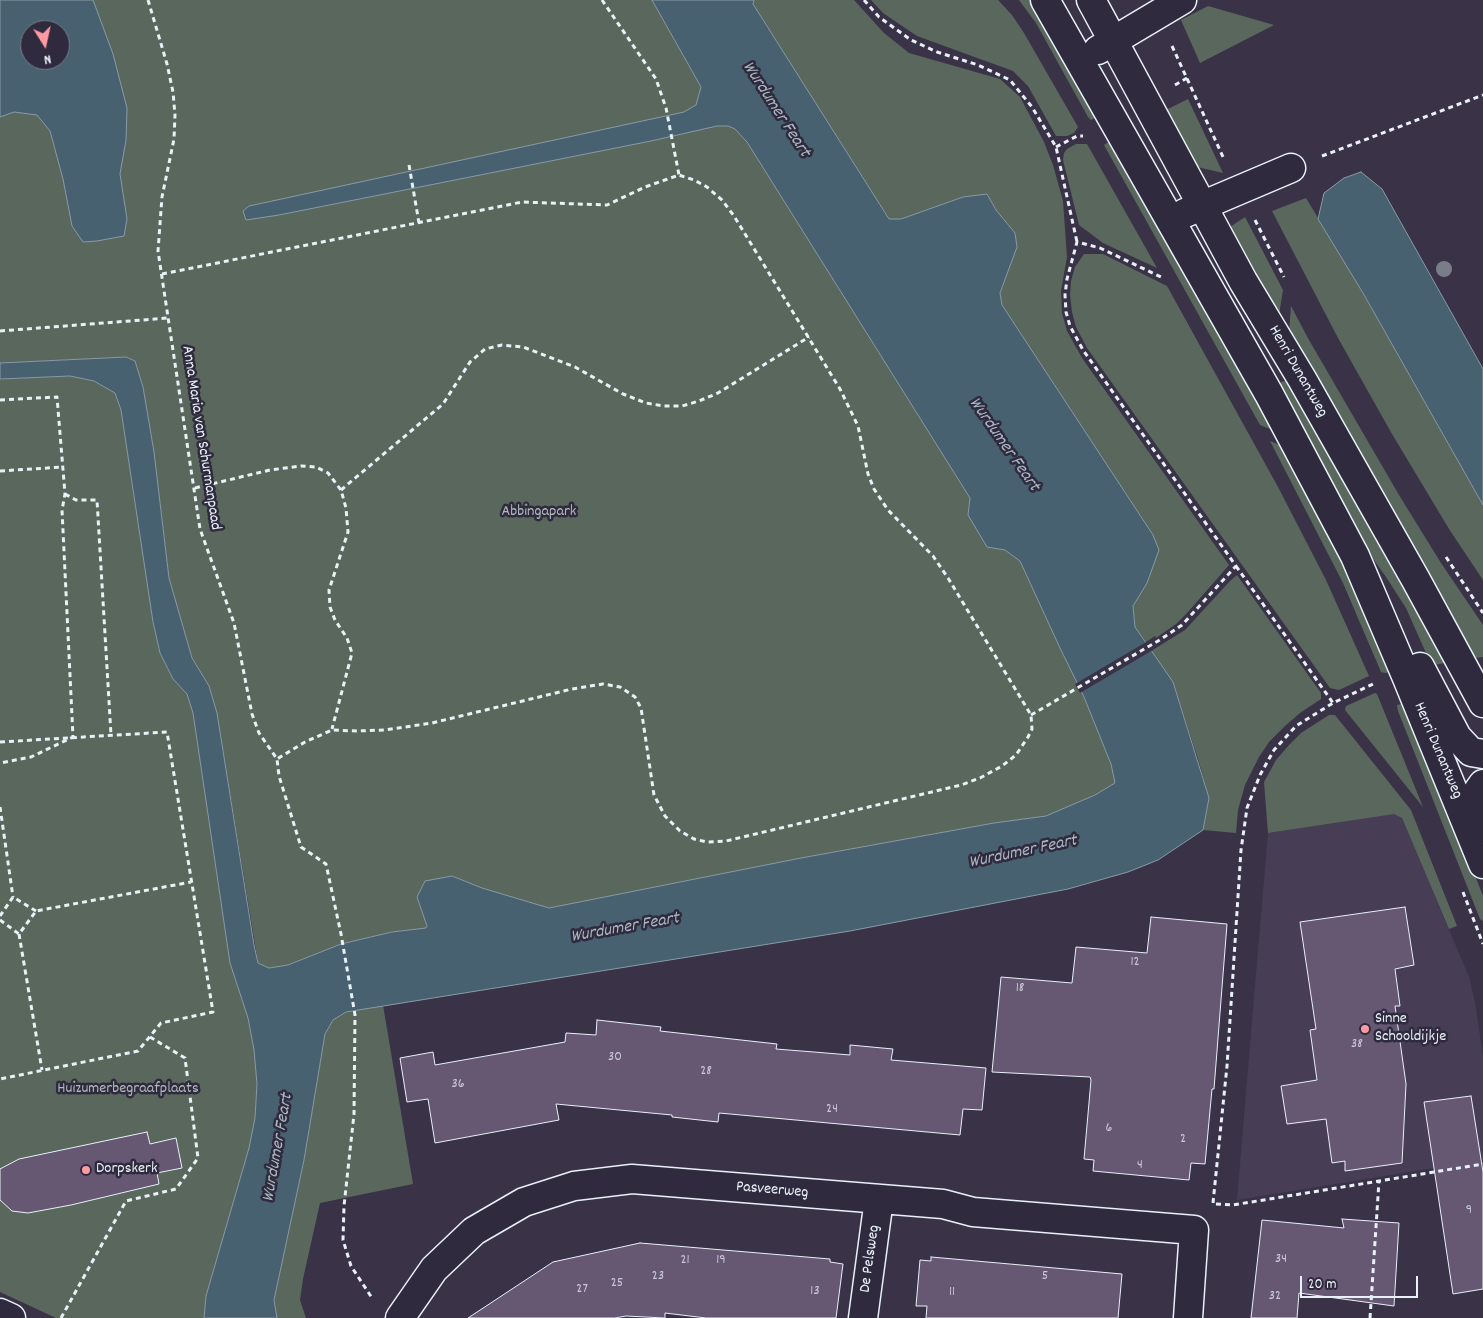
<!DOCTYPE html>
<html>
<head>
<meta charset="utf-8">
<style>
	body { margin:0 }
	#map { position:relative; width:1483px; height:1318px; overflow:hidden; background:#3a3348; font-family:Dekko,sans-serif }
	canvas { display:block }
	.north { position:absolute; left:20px; top:20px; width:50px; height:50px; box-sizing:border-box; background:#2f2a3d; border:1px solid #797a88; border-radius:50%; rotate:170deg; font-size:14px; font-weight:700; line-height:20px; text-align:center; color:#e8f1f8 }
	.north::after { content:''; display:block; margin:auto; width:18px; height:22px; background:#ff9aa2; clip-path:polygon(50% 0,100% 100%,50% 72%,0 100%) }
	.scale { position:absolute; left:1300px; top:1276px; width:118px; height:22px; box-sizing:border-box; border:2px solid #e8f1f8; border-top:0; padding-left:6px; font-size:15px; line-height:18px; white-space:nowrap; color:#e8f1f8; -webkit-text-stroke:4px #2f2a3d; paint-order:stroke }
</style>
</head>
<body>
<div id="map">
<canvas width="1483" height="1318"></canvas>
<div class="north">N</div>
<div class="scale">20 m</div>
</div>
<script>
const g = document.querySelector('canvas').getContext('2d');
g.lineJoin = 'round';
function paint(path, color) {
  g.fillStyle = color;
  g.fill(path, 'evenodd');
}
function toPath(rows) {
  const path = new Path2D();
  for (const r of rows) {
    path.moveTo(r[0], r[1]);
    for (let i = 2; i < r.length; i += 2) path.lineTo(r[i], r[i + 1]);
  }
  return path;
}
function strokePath(path, color, width, dash) {
  g.strokeStyle = color;
  g.lineWidth = width;
  g.lineCap = dash ? 'butt' : 'round';
  g.setLineDash(dash || []);
  g.stroke(path);
}
function write(font, color, halo, rows, align = 'center') {
  g.font = font + ' Dekko,sans-serif';
  g.lineWidth = 5;
  g.setLineDash([]);
  g.textBaseline = 'middle';
  g.strokeStyle = halo;
  g.fillStyle = color;
  for (const [text, x, y, turn = 0] of rows) {
    g.save();
    g.translate(x, y);
    g.rotate((+turn || 0) * Math.PI / 180);
    g.textAlign = isNaN(turn) ? turn : align;
    if (halo) g.strokeText(text, 0, 0);
    g.fillText(text, 0, 0);
    g.restore();
  }
}
paint(toPath([
	[1394,813,1402,818,1469,977,1475,1002,1483,1057,1483,1160,1237,1200,1268,833]
]), '#473e55');
paint(toPath([
	[0,0,652,0,701,87,728,126,735,129,747,142,970,498,968,515,1005,550,1020,561,1060,648,1084,697,1111,764,1115,783,1095,795,1046,816,994,823,801,858,549,908,482,888,452,876,417,897,427,926,426,928,392,932,341,944,288,965,269,968,258,963,217,713,209,686,192,658,169,578,154,452,143,387,135,361,126,357,0,363],
	[30,30,60,30,60,60,30,60],
	[754,0,854,0,884,33,909,53,1000,79,1020,97,1044,142,1053,165,1063,201,1067,257,1061,291,1062,313,1067,331,1082,358,1229,565,1188,612,1176,624,1156,638,1155,636,1146,642,1135,627,1133,606,1147,583,1153,535,1002,305,1000,293,1017,247,1015,233,996,210,987,194,963,197,901,219,889,219,753,4],
	[871,0,998,0,1012,15,1024,33,1078,127,1074,133,1067,136,1056,136,1028,86,1013,71,917,36,883,13],
	[1019,0,1035,0,1100,116,1091,120,1088,117,1036,23],
	[1208,6,1274,25,1200,63,1181,20],
	[1188,99,1223,173,1193,166,1164,111],
	[1113,139,1275,431,1260,425,1104,145],
	[1076,144,1087,144,1157,268,1103,243,1079,225,1063,160,1064,153,1067,149],
	[1306,198,1363,293,1483,505,1483,580,1449,529,1392,434,1338,338,1272,211],
	[1245,217,1283,290,1279,315,1227,229],
	[1084,254,1103,254,1167,286,1278,487,1326,580,1369,676,1339,690,1330,688,1087,348,1076,327,1072,312,1070,295,1071,281,1075,267],
	[1291,306,1309,340,1399,495,1441,563,1483,625,1483,657,1476,658,1471,656,1289,333],
	[70,376,94,381,115,393,121,410,153,622,160,653,173,679,187,693,193,713,230,963,248,1017,254,1050,257,1084,255,1118,249,1148,206,1296,204,1318,56,1318,0,1292,0,379],
	[1283,381,1288,382,1447,662,1445,663,1434,665,1430,662,1406,608,1386,577,1362,543,1278,385],
	[1270,441,1287,448,1327,526,1391,672,1385,673,1381,672,1343,583],
	[1237,575,1321,693,1321,699,1300,713,1285,726,1269,742,1259,757,1245,785,1238,810,1236,833,1203,830,1209,798,1198,759,1173,682,1151,651,1185,630,1230,581],
	[1375,693,1377,694,1423,807,1345,710,1346,706],
	[1405,703,1429,757,1483,896,1483,921,1480,919,1398,711,1397,705],
	[1329,715,1335,715,1411,810,1457,926,1449,929,1402,818,1394,814,1268,833,1264,782,1276,760,1289,745,1301,733],
	[383,1005,413,1184,320,1203,303,1279,300,1300,306,1318,277,1318,274,1300,304,1160,325,1034,333,1020,346,1012]
]), '#5a675d');
const water = toPath([
	[0,0,93,0,113,54,127,108,126,140,120,174,127,219,124,236,97,241,83,242,72,226,63,179,50,131,37,115,14,112,0,117,0,0],
	[30,30,60,30,60,60,30,60,30,30],
	[652,0,754,0,753,4,889,219,901,219,963,197,987,194,996,210,1015,233,1017,247,1000,293,1002,305,1153,535,1159,550,1147,583,1133,606,1135,627,1173,682,1209,798,1203,830,1158,860,1128,872,1068,889,850,931,346,1012,333,1020,325,1034,304,1160,274,1300,277,1318,204,1318,206,1296,249,1148,255,1118,257,1084,254,1050,248,1018,230,963,193,713,187,694,173,679,160,653,153,622,121,410,115,393,94,381,70,376,0,379,0,363,126,357,135,361,143,387,154,452,169,578,192,658,209,686,217,713,254,945,258,963,269,968,288,965,341,944,392,932,426,928,427,926,417,897,425,881,452,876,482,888,549,908,801,858,994,823,1046,816,1095,795,1115,783,1111,764,1084,697,1060,648,1020,561,1005,550,987,547,968,515,970,498,747,142,735,129,728,126,717,126,651,141,279,215,246,220,243,211,249,206,684,112,696,105,701,87,652,0],
	[1361,172,1382,189,1483,369,1483,505,1363,293,1318,219,1324,193,1344,178,1361,172]
]);
paint(water, '#486170');
strokePath(water, '#889ba6', 1);
paint(toPath([
	[1148,641,1153,650,1080,693,1075,684]
]), '#3a3348');
const building = toPath([
	[1405,907,1414,965,1395,969,1400,1006,1395,1006,1406,1084,1402,1163,1345,1171,1345,1161,1332,1163,1326,1119,1287,1124,1281,1086,1317,1080,1310,1030,1316,1029,1300,922,1405,907],
	[1151,917,1227,924,1214,1089,1212,1089,1205,1164,1191,1163,1189,1180,1093,1171,1094,1160,1084,1159,1091,1080,1090,1077,992,1072,1001,977,1072,983,1076,947,1147,953,1151,917],
	[597,1020,661,1027,660,1031,777,1044,776,1049,814,1052,850,1055,850,1045,893,1049,891,1060,986,1068,982,1110,963,1109,960,1135,719,1113,718,1122,672,1117,672,1115,556,1104,559,1120,435,1143,428,1099,407,1102,400,1058,433,1052,435,1065,565,1042,566,1033,596,1035,597,1020],
	[1471,1096,1483,1172,1483,1289,1453,1294,1424,1102,1471,1096],
	[147,1132,150,1144,176,1138,182,1168,157,1173,159,1184,71,1205,28,1213,12,1211,0,1200,0,1169,19,1159,147,1132],
	[1342,1219,1399,1223,1394,1306,1299,1293,1297,1318,1251,1318,1262,1220,1344,1228,1342,1219],
	[640,1243,830,1259,830,1262,843,1264,836,1318,706,1318,665,1313,665,1318,626,1316,615,1318,468,1318,553,1262,640,1243],
	[931,1257,1122,1274,1118,1318,926,1318,927,1306,916,1306,920,1260,931,1261,931,1257]
]);
paint(building, '#665773');
strokePath(building, '#e8f1f8', 1);
const minor = toPath([
	[1045,0,1269,394,1355,556,1407,678,1483,864],
	[1091,0,1243,281,1302,379,1416,580,1483,703],
	[1098,50,1182,0],
	[1185,213,1291,168],
	[1420,667,1457,737,1471,752,1483,754],
	[1473,834,1478,791,1483,784],
	[0,1313,11,1318],
	[400,1318,434,1269,474,1231,524,1202,574,1186,632,1179,943,1204,973,1212,1194,1230,1188,1318],
	[863,1318,879,1199]
]);
strokePath(minor, '#e8f1f8', 31);
strokePath(toPath([
	[148,0,167,64,173,92,175,115,174,139,162,197,158,251,200,529,234,623,252,714,259,733,277,759,279,776,301,847,326,864,341,934,355,1015,354,1114,344,1206,343,1240,351,1266,372,1298],
	[602,0,656,79,666,108,679,175],
	[864,0,879,17,911,40,937,52,978,65,1010,80,1032,107,1056,147,1077,242],
	[1172,46,1224,159],
	[1175,85,1187,78],
	[1056,147,1077,136,1083,136],
	[1322,156,1483,95],
	[409,165,419,223],
	[1255,220,1284,277],
	[162,274,522,202,607,205,645,187,679,175,694,180,707,187,722,200,734,216,840,389,858,426,868,474,874,489,888,510,933,556,948,578,1031,715,1032,729,1028,737,1016,755,1002,766,980,778,961,785,726,841,707,842,694,839,680,831,665,816,654,795,641,708,635,697,620,687,603,684,572,689,432,723,385,730,357,731,332,730,305,742,277,759],
	[0,331,168,318],
	[0,400,57,397,65,494,62,510,73,737,31,757,0,763],
	[0,471,63,467],
	[195,488,270,470,301,466,316,467,328,473,341,490,346,508,348,532,329,590,330,607,335,620,347,638,352,653,332,729],
	[341,490,443,404,470,362,485,349,502,345,523,347,575,367,623,394,646,403,664,406,682,406,699,401,718,393,809,337],
	[65,494,76,500,97,500,111,735],
	[1446,557,1483,613],
	[1236,566,1333,703],
	[1031,715,1158,641,1182,625,1236,566,1083,350,1070,326,1066,312,1065,295,1067,279,1077,242,1100,248,1161,277],
	[0,742,167,732,213,1012,161,1023,138,1051,0,1079],
	[0,807,13,897],
	[1463,892,1483,944],
	[0,916,13,897,36,911],
	[0,920,19,934,36,911,191,882],
	[19,934,42,1070],
	[1213,1203,1227,1066,1241,850,1247,808,1260,775,1274,750,1296,726,1333,703,1373,684],
	[1216,1204,1233,1205,1483,1164],
	[61,1318,126,1201,176,1189,198,1158,185,1058,150,1037],
	[1370,1318,1379,1181]
]), '#e8f1f8', 3, [5, 4]);
strokePath(minor, '#2f2a3d', 28);
g.fillStyle = '#7a7d87';
for (const [x, y] of [
	[1444,269]
]) {
  g.beginPath();
  g.arc(x, y, 8, 0, 2 * Math.PI);
  g.fill();
}
for (const [x, y, r, color] of [
	[1365,1029,5,"#ff9aa2"],
	[86,1170,5,"#ff9aa2"]
]) {
  const dot = new Path2D();
  dot.arc(x, y, r, 0, 2 * Math.PI);
  g.fillStyle = color;
  g.fill(dot);
  strokePath(dot, '#2f2a3d', 2);
}
write('14px', '#c8cad7', null, [
	["12",1135,963],
	["18",1020,989],
	["38",1357,1045],
	["30",615,1058],
	["28",706,1072],
	["36",458,1085],
	["24",832,1110],
	["6",1109,1129],
	["2",1183,1140],
	["4",1140,1166],
	["9",1469,1211],
	["34",1281,1260],
	["21",685,1261],
	["19",721,1261],
	["23",658,1277],
	["5",1045,1277],
	["25",617,1284],
	["27",582,1290],
	["13",815,1292],
	["11",952,1293],
	["32",1275,1297]
]);
write('16px', '#e8f1f8', '#2f2a3d', [
	["Henri Dunantweg",1297,372,60],
	["Anna Maria van Schurmanpaad",200,438,81],
	["Henri Dunantweg",1437,751,67],
	["Pasveerweg",772,1191,5],
	["De Pelsweg",871,1259,-82]
]);
write('16px', '#afbaba', '#2f2a3d', [
	["Abbingapark",539,513],
	["Huizumerbegraafplaats",128,1090]
]);
write('16px', '#e8f1f8', '#2f2a3d', [
	["Sinne",1375,1020],
	["Schooldijkje",1375,1038],
	["Dorpskerk",96,1170]
], 'left');
write('italic 18px', '#a8b7c2', '#2f2a3d', [
	["Wurdumer Feart",775,110,57],
	["Wurdumer Feart",1003,445,55],
	["Wurdumer Feart",1023,853,-12],
	["Wurdumer Feart",625,929,-10],
	["Wurdumer Feart",279,1148,-80]
]);
</script>
</body>
</html>
